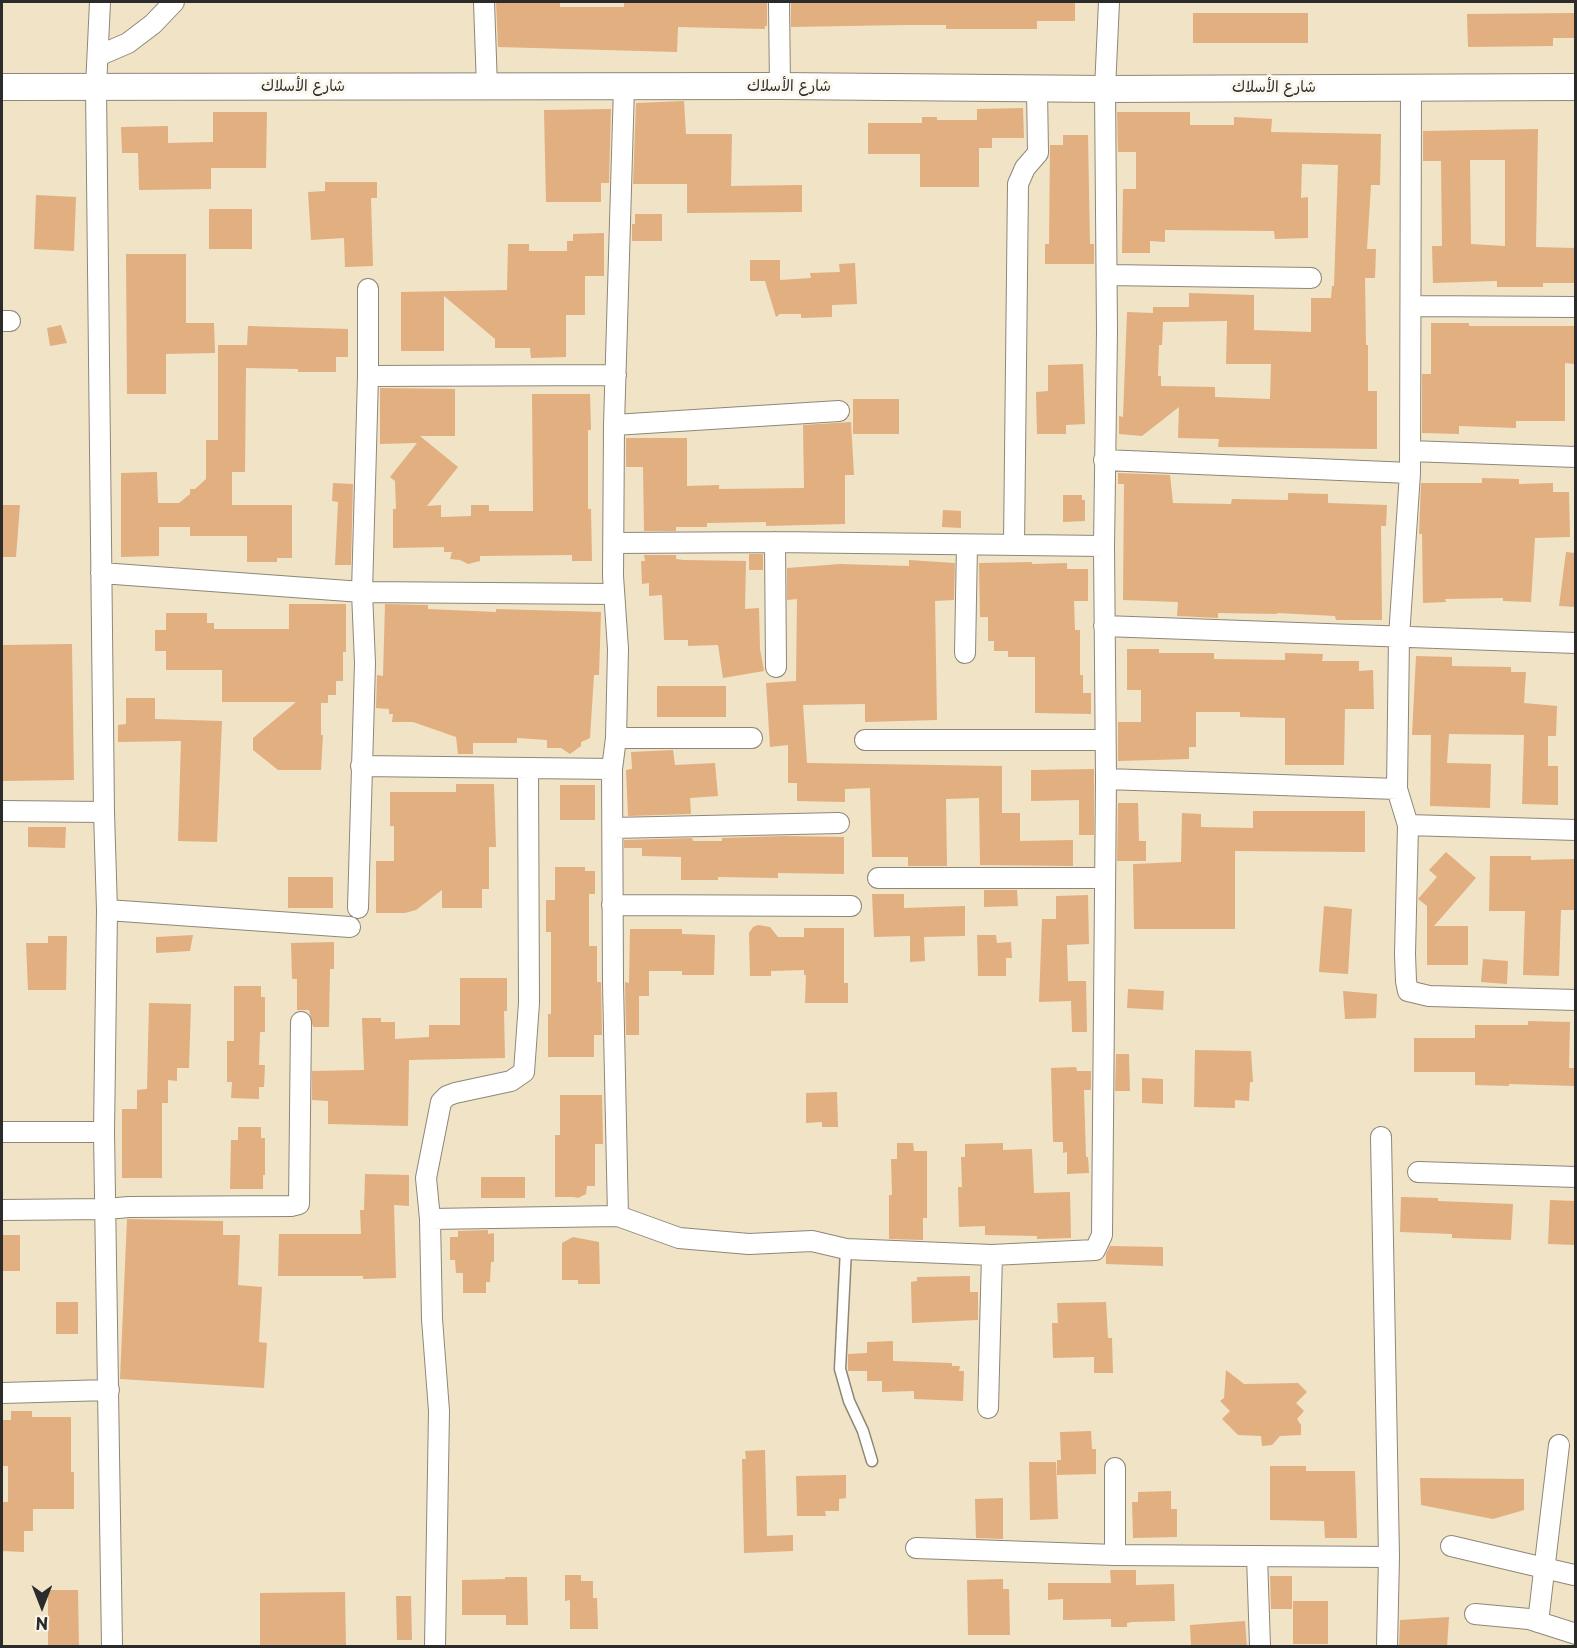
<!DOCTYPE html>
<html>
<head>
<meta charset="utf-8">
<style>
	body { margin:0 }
	#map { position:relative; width:1577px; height:1648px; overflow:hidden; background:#f1e3c6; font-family:"Playpen Sans",sans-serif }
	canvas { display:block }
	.frame { position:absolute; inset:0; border:3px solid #2b2b2b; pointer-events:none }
	.north { position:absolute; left:12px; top:1576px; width:60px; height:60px; -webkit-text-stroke:4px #fbf7ec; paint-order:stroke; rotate:180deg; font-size:16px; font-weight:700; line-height:24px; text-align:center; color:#2b2b2b }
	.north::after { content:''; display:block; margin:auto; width:21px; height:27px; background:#2b2b2b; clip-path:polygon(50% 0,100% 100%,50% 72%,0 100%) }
</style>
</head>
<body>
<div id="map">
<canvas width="1577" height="1648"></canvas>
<div class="frame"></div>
<div class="north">N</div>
</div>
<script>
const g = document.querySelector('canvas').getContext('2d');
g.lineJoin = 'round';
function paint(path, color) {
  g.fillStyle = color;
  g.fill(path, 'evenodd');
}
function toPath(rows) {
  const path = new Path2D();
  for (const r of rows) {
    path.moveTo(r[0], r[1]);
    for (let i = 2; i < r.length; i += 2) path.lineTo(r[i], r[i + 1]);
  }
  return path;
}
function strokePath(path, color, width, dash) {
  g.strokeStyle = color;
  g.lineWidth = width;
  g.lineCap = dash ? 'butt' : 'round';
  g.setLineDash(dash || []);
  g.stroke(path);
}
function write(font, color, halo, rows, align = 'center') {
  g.font = font + ' "Playpen Sans","Playpen Sans Arabic",sans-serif';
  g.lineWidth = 6;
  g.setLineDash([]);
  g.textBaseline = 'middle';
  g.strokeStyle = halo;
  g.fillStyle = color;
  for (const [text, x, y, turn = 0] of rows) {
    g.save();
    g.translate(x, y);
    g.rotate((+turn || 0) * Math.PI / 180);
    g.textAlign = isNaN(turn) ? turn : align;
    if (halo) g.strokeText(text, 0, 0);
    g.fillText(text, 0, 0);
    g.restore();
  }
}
paint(toPath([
	[496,2,560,2,560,7,624,7,624,2,767,2,767,26,765,26,765,29,678,27,677,52,498,47],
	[791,2,1075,2,1075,21,1037,21,1037,29,946,29,946,25,905,25,791,27],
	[1193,13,1308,13,1308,43,1193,43],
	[1575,13,1575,38,1553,38,1553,46,1468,47,1467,14],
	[684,101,686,134,732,134,731,186,802,185,802,212,687,213,687,184,633,184,636,103],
	[1023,108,1024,138,992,138,992,148,979,148,979,187,920,187,920,154,868,154,868,123,922,123,922,117,937,117,937,120,977,120,977,109],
	[611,109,609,183,601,183,601,202,546,202,544,110],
	[213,112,267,112,266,168,211,168,211,189,139,190,138,153,122,153,121,127,168,126,168,143,213,142],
	[1117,112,1190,112,1190,125,1234,125,1234,117,1272,119,1271,132,1381,134,1380,185,1371,185,1367,249,1376,249,1375,278,1365,278,1366,345,1368,345,1368,391,1377,391,1377,449,1218,447,1219,439,1178,438,1179,407,1142,436,1119,434,1119,416,1123,417,1127,312,1153,313,1153,307,1189,307,1189,293,1254,295,1254,330,1311,332,1311,298,1331,298,1332,286,1334,286,1338,165,1302,164,1301,198,1308,197,1308,238,1275,239,1274,231,1165,230,1165,242,1150,241,1150,253,1122,253,1123,189,1136,189,1136,152,1118,152],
	[1227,321,1226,364,1271,364,1270,399,1215,397,1215,387,1161,386,1161,376,1158,376,1159,345,1162,345,1163,322],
	[1538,129,1536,247,1575,248,1575,283,1543,283,1543,287,1497,287,1497,281,1433,283,1432,246,1442,246,1441,161,1423,161,1423,131],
	[1470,160,1505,160,1505,246,1471,244],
	[1063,135,1088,135,1090,244,1094,244,1094,264,1045,264,1045,244,1049,244,1050,145,1063,145],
	[325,182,377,182,377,198,371,198,373,266,345,267,344,238,311,240,308,192,325,191],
	[36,195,76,197,74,251,34,249],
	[209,209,252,209,252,249,209,249],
	[635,214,662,214,662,241,632,241,632,224,635,224],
	[604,233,604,276,585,276,585,315,566,315,566,357,531,358,530,348,495,348,495,339,444,296,444,351,401,351,401,292,507,290,508,244,529,244,529,251,567,251,567,241,573,241,573,234],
	[126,254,186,254,186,323,214,323,215,353,166,354,166,394,127,394],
	[750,260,780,260,780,280,811,278,810,273,840,272,839,264,855,263,857,304,832,305,832,317,801,318,801,314,780,314,776,317,765,281,750,281],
	[1431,323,1469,323,1469,326,1575,326,1574,364,1565,363,1565,421,1516,421,1516,428,1459,426,1459,434,1422,433,1422,374,1431,374],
	[61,325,67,343,50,346,47,328],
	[248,326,348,329,348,357,336,357,336,372,298,372,298,369,246,368,245,472,232,472,232,505,292,505,292,558,277,558,277,562,247,562,247,536,190,536,190,527,159,527,159,556,121,557,121,473,157,472,158,503,179,503,190,494,190,489,195,489,206,479,206,440,218,440,218,345,247,345],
	[1083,364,1085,424,1066,425,1066,434,1037,434,1036,392,1048,391,1048,365],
	[380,388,455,389,455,436,420,436,458,467,427,506,441,505,441,517,471,516,471,505,489,505,489,511,533,511,532,394,590,394,591,430,588,430,588,509,591,509,592,561,572,561,572,555,480,556,480,561,468,564,460,560,450,559,452,552,444,552,444,547,393,548,393,509,396,509,395,481,390,477,417,443,380,444],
	[853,399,899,399,899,434,853,434],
	[851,422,854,475,845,475,845,524,766,526,766,522,707,523,707,527,676,527,676,531,644,531,643,467,626,467,626,438,687,438,687,486,719,485,719,489,804,488,803,425],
	[1118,473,1170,475,1173,503,1231,504,1232,499,1288,500,1288,493,1328,494,1328,503,1387,505,1386,526,1381,526,1382,620,1336,620,1335,616,1277,613,1277,614,1218,613,1218,618,1177,616,1178,602,1123,600,1124,484,1118,484],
	[1482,478,1519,479,1519,484,1553,483,1553,492,1569,492,1570,537,1535,538,1531,602,1503,601,1503,598,1445,599,1446,602,1423,603,1422,534,1419,534,1421,483,1482,483],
	[333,483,353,484,351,565,335,565,338,502,332,501],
	[1063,495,1082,495,1082,500,1085,500,1085,521,1063,522],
	[2,505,20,505,16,557,2,557],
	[943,510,961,511,961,528,942,527],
	[1566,552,1575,553,1575,607,1559,606],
	[749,554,763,554,763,570,749,570],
	[644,555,676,555,676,559,684,560,746,561,745,609,759,608,760,649,764,671,723,678,718,645,688,646,688,640,664,640,662,595,649,596,649,583,642,584,641,561,645,561],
	[909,560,955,563,954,600,935,601,937,720,865,722,865,704,803,705,807,763,1002,766,1002,813,1020,813,1020,841,1073,840,1073,866,980,865,979,798,946,799,947,866,908,866,908,857,872,857,870,788,845,789,845,802,797,801,797,783,788,783,788,745,770,747,766,683,796,681,797,599,787,600,787,568,840,564,909,566],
	[1032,562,1032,564,1067,563,1067,569,1088,569,1088,601,1074,601,1075,630,1080,630,1080,675,1083,675,1083,693,1091,693,1091,714,1035,713,1035,657,1008,657,1008,651,994,651,994,641,988,641,988,617,980,617,979,563],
	[289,604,346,604,346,652,343,652,343,681,336,681,336,695,328,695,328,703,321,703,321,735,323,735,321,770,278,770,253,750,253,738,296,702,222,702,222,670,166,670,166,651,155,651,155,630,166,630,166,613,207,613,207,623,214,623,214,629,289,629],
	[385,604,428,605,428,609,496,612,496,609,601,612,599,675,594,675,590,738,581,742,581,746,570,754,561,748,547,748,547,740,517,738,517,743,473,743,473,754,458,754,456,737,413,722,392,722,393,714,389,714,389,709,376,708,377,675,383,676],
	[72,644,74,780,2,781,2,645],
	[1127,649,1159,649,1159,653,1214,653,1214,659,1285,660,1285,653,1323,654,1322,661,1359,661,1359,671,1373,670,1374,709,1345,709,1344,765,1285,765,1285,718,1240,717,1240,712,1196,712,1196,747,1189,747,1189,759,1118,761,1118,722,1141,722,1141,690,1127,690],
	[1416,656,1452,657,1452,666,1511,667,1511,672,1526,672,1524,703,1557,706,1556,736,1548,736,1548,766,1558,766,1558,805,1522,804,1524,735,1449,734,1447,763,1491,764,1490,808,1430,806,1431,735,1412,735],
	[657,686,726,686,726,717,657,717],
	[126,698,155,698,155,719,222,721,217,842,178,841,181,741,118,742,118,725,126,724],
	[673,750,675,765,715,763,718,796,690,798,691,814,628,816,626,770,632,769,631,752],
	[1094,769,1094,835,1079,835,1079,800,1031,801,1031,770],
	[456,784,494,784,496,847,489,847,489,889,482,889,482,908,442,908,442,890,416,910,405,913,376,913,376,861,394,861,394,826,390,826,390,792,456,792],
	[560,785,595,785,595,820,560,820],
	[1118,803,1138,803,1139,841,1146,841,1146,861,1117,861],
	[1253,811,1365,811,1365,852,1235,851,1235,929,1134,929,1133,864,1181,862,1182,813,1201,814,1201,827,1253,828],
	[28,827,66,827,65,848,28,847],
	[784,836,844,837,844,874,778,873,778,878,718,877,718,880,681,880,681,857,642,856,642,848,624,848,624,840,692,838,693,841,722,841,722,838],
	[1446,852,1476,878,1434,926,1468,926,1468,965,1427,965,1427,906,1418,899,1437,877,1429,870],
	[1490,856,1531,856,1531,860,1575,859,1575,910,1561,910,1559,976,1523,975,1525,911,1489,911],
	[555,867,585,867,585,871,595,871,595,894,589,894,589,946,597,946,597,982,601,982,602,1035,594,1035,594,1057,548,1057,548,1014,551,1014,551,932,546,932,546,900,555,900],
	[288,877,333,877,333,908,288,908],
	[984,890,1017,890,1018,906,984,907],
	[872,894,904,894,904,908,965,906,965,936,924,937,925,961,910,962,910,936,874,937],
	[1088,895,1089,944,1067,945,1068,981,1086,981,1087,1032,1072,1032,1071,1001,1039,1002,1042,919,1056,919,1056,896],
	[1324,906,1352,909,1348,974,1319,972],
	[758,925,770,927,778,937,804,937,804,928,844,928,844,983,848,983,848,1003,805,1003,806,975,804,975,804,970,771,971,771,976,750,976,749,933,753,927],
	[630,929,682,929,682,934,715,935,714,975,682,975,682,971,649,971,649,996,639,996,639,1035,626,1035,625,982,629,983],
	[193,935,190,951,156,953,156,937],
	[977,935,996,935,997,943,1011,942,1012,958,1006,958,1006,976,978,976],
	[48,936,67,936,66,990,28,990,26,943,48,943],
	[334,942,334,969,330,969,329,1027,313,1027,309,1010,297,1010,297,979,292,979,291,943],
	[1483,959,1508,961,1507,984,1481,982],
	[460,978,507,978,507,1011,504,1011,505,1058,409,1060,408,1126,328,1124,328,1101,312,1100,312,1071,364,1070,362,1018,381,1018,381,1022,395,1022,395,1039,429,1037,429,1025,460,1025],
	[234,986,261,986,261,997,265,997,265,1032,260,1032,259,1065,265,1065,264,1087,259,1087,259,1099,231,1098,232,1082,227,1082,227,1041,234,1041],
	[1128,989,1164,991,1163,1010,1127,1008],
	[1343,991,1377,994,1376,1018,1345,1019],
	[149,1003,191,1004,189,1068,177,1068,177,1081,168,1080,168,1103,162,1103,162,1178,122,1178,122,1109,137,1109,137,1090,147,1089],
	[1528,1021,1570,1022,1569,1068,1575,1068,1575,1086,1509,1084,1509,1086,1475,1085,1475,1072,1414,1072,1414,1038,1475,1038,1475,1025,1528,1025],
	[1195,1050,1251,1051,1253,1082,1250,1082,1249,1101,1235,1100,1235,1108,1194,1107],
	[1116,1054,1129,1054,1130,1091,1115,1091],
	[1076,1067,1077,1071,1091,1071,1091,1090,1084,1090,1086,1157,1088,1157,1089,1173,1067,1174,1067,1152,1063,1153,1063,1142,1053,1142,1051,1068],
	[1142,1078,1163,1079,1163,1104,1142,1103],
	[837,1092,838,1127,822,1127,822,1122,806,1123,806,1093],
	[560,1095,602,1095,603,1144,595,1144,595,1186,587,1186,586,1194,578,1198,574,1197,555,1197,555,1135,560,1135],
	[238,1127,261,1127,261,1138,265,1138,265,1175,263,1175,263,1189,230,1189,231,1140,238,1140],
	[897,1143,913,1143,914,1151,927,1151,927,1218,923,1218,923,1240,889,1239,889,1195,892,1195,891,1159,897,1159],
	[1003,1143,1003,1150,1032,1149,1034,1193,1070,1192,1071,1238,1037,1239,1037,1236,985,1235,985,1226,959,1227,958,1187,962,1187,961,1157,965,1157,965,1144],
	[365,1174,409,1175,409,1206,394,1205,396,1278,363,1279,363,1276,278,1276,279,1234,361,1234,360,1210,364,1210],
	[481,1177,525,1177,525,1198,481,1198],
	[1401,1197,1438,1198,1438,1201,1513,1204,1511,1240,1452,1238,1452,1234,1400,1232],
	[1550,1200,1575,1201,1575,1245,1548,1244],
	[127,1219,223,1221,223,1235,240,1235,238,1285,262,1287,259,1342,267,1343,264,1388,120,1379],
	[488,1230,488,1234,494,1233,494,1262,491,1262,490,1282,486,1282,486,1293,463,1293,463,1273,456,1273,455,1260,450,1260,450,1237,458,1237,458,1231],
	[2,1235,20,1235,20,1271,2,1271],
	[573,1237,599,1242,600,1284,578,1284,578,1280,562,1280,562,1243],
	[1110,1246,1163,1247,1163,1266,1106,1264,1106,1254],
	[970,1276,970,1292,978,1292,978,1320,912,1323,911,1282,917,1281,917,1277],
	[56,1302,78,1302,78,1334,56,1334],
	[1106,1302,1108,1338,1112,1338,1113,1373,1094,1373,1094,1357,1053,1358,1052,1323,1058,1323,1057,1303],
	[893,1341,893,1361,952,1363,952,1366,960,1366,959,1371,964,1371,963,1401,914,1399,914,1391,882,1392,882,1381,867,1381,867,1371,848,1371,848,1354,867,1353,867,1342],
	[1226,1370,1244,1384,1298,1383,1307,1392,1296,1403,1304,1411,1297,1419,1301,1425,1301,1435,1280,1436,1272,1445,1262,1446,1261,1436,1238,1435,1222,1419,1230,1411,1220,1401,1224,1398],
	[11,1411,32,1411,32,1417,71,1417,71,1472,74,1472,74,1509,33,1509,33,1531,24,1531,24,1552,2,1551,2,1502,8,1502,8,1466,2,1466,2,1420,11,1420],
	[1091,1431,1092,1449,1096,1449,1096,1474,1057,1475,1057,1460,1061,1460,1060,1432],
	[765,1450,767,1536,793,1535,793,1551,744,1553,742,1459,746,1459,745,1451],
	[1029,1462,1056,1462,1058,1519,1030,1520],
	[1270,1466,1306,1466,1306,1471,1355,1471,1357,1538,1325,1538,1324,1521,1270,1520],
	[846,1475,846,1498,839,1499,839,1511,825,1511,826,1516,797,1516,796,1476],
	[1420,1478,1524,1479,1524,1510,1493,1519,1421,1505],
	[1171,1491,1171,1509,1177,1509,1177,1537,1133,1538,1132,1502,1138,1502,1138,1492],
	[1003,1498,1003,1539,976,1538,975,1499],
	[1110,1570,1136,1570,1136,1585,1174,1584,1175,1621,1132,1622,1127,1623,1127,1627,1111,1627,1111,1619,1063,1620,1063,1599,1048,1600,1048,1583,1111,1583],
	[565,1575,581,1575,581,1581,593,1581,593,1598,597,1598,598,1629,570,1629,570,1600,565,1601],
	[1270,1576,1292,1576,1292,1609,1271,1609],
	[505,1577,527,1577,528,1625,506,1625,506,1615,462,1615,462,1580,505,1579],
	[1003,1579,1003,1589,1009,1589,1010,1635,968,1635,967,1580],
	[48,1590,78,1590,79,1647,48,1647],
	[345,1592,346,1647,260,1647,260,1593],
	[396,1596,411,1596,412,1640,397,1640],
	[1293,1601,1328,1601,1328,1644,1293,1644],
	[1449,1617,1447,1647,1399,1647,1400,1620],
	[1245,1621,1247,1647,1191,1647,1190,1625]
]), '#e1af80');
const service = toPath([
	[846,1249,840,1369,849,1401,863,1431,872,1461]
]);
const minor = toPath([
	[100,2,96,87,104,812,107,910,104,1132,112,1646],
	[484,2,487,87],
	[779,2,780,86],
	[98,56,128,43,153,24,174,2],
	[1411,87,1410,473,1399,637,1397,789,1408,825,1405,954,1406,981,1408,991,1429,996,1576,1000],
	[1107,275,1311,278],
	[1411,306,1576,307],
	[2,321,10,321],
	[368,376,616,375],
	[614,425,839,411],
	[1410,451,1576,457],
	[1104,460,1410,473],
	[775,542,776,667],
	[614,543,775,542,1104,546],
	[1014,545,1018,184,1025,168,1038,153,1037,89],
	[101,573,362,592,614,594],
	[1104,626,1576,643],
	[965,653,967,545],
	[616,738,752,738],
	[865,740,1105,740],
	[361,766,612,769],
	[528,768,529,1003,524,1072,511,1081,455,1093,447,1096,441,1102,426,1178,430,1219,618,1216,679,1238,749,1244,812,1241,846,1249,992,1255,1095,1250,1102,1235,1106,779,1104,546,1107,331,1105,89,1109,2],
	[1106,779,1397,789],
	[2,811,104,812],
	[1408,825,1576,830],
	[613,828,839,823],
	[878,878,1105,878],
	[612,905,851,906],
	[358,908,365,663,362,592,368,376,368,289],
	[107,910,350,927],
	[2,1132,104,1132],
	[1381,1137,1389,1557,1387,1646],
	[1418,1172,1576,1177],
	[2,1210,106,1209,129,1207,291,1206,299,1204,301,1022],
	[618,1216,613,983,612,769,616,738,618,649,613,576,614,425,624,87],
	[430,1219,432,1319,439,1411,435,1646],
	[2,1393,109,1390],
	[988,1408,992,1255],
	[1115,1468,1115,1555],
	[1451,1546,1574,1575],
	[916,1548,1115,1555,1389,1557],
	[1257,1556,1260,1646],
	[1475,1614,1529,1619,1576,1634],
	[1538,1622,1559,1445]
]);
const tertiary = toPath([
	[2,87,780,86,1105,89,1576,87]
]);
strokePath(service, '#8e8778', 13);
strokePath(minor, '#8e8778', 22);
strokePath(tertiary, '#8e8778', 28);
strokePath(service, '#fff', 10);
strokePath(minor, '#fff', 20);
strokePath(tertiary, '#fff', 26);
write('15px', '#2b2b2b', '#fbf7ec', [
	["شارع الأسلاك",303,87],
	["شارع الأسلاك",789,87],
	["شارع الأسلاك",1274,88]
]);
</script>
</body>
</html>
